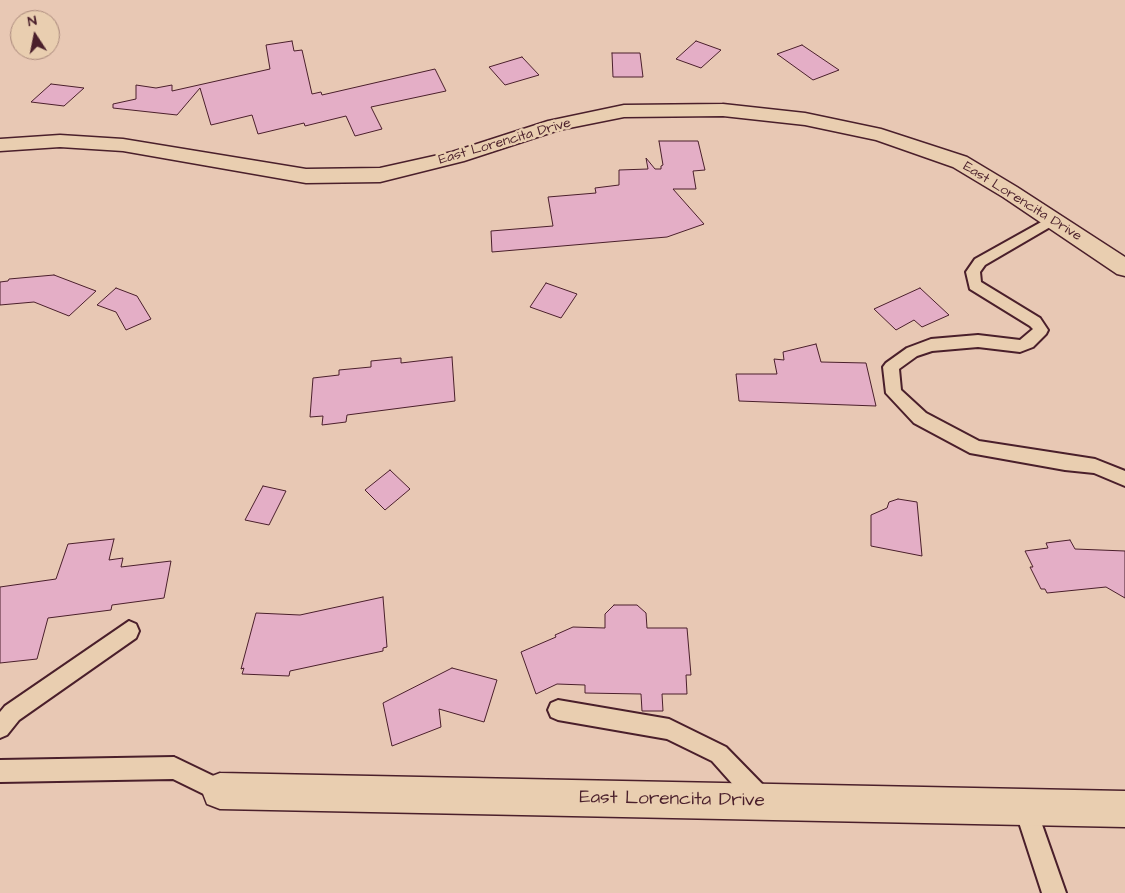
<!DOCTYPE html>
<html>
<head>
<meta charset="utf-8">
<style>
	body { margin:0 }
	#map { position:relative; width:1125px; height:893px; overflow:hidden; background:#e8c8b4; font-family:"Architects Daughter",sans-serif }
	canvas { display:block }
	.north { position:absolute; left:10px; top:10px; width:50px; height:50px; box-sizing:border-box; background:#e9ceb0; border:1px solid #a9887b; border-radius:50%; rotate:349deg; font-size:14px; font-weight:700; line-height:20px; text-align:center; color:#4a1f2b }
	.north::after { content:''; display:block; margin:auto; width:18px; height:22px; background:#4a1f2b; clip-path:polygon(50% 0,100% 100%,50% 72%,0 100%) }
</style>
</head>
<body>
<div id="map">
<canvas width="1125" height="893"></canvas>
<div class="north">N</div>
</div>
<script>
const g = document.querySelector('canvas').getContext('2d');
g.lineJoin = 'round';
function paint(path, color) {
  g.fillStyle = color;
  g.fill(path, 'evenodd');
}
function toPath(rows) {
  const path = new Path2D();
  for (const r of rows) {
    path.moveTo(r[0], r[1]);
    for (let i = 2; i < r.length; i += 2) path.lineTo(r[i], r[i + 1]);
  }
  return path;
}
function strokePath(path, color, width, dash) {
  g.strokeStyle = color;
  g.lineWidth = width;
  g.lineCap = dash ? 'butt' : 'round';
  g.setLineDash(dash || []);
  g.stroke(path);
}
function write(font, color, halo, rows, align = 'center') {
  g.font = font + ' "Architects Daughter",sans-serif';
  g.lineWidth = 5;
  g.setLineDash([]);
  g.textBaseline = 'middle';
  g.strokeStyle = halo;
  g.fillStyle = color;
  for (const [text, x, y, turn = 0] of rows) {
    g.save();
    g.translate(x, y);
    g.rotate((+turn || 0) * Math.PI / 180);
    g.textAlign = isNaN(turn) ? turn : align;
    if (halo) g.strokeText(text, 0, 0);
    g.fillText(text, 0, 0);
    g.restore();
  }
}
const building = toPath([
	[292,41,294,51,302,50,312,94,321,92,322,95,435,69,446,91,371,107,382,129,355,136,346,116,305,126,304,123,258,134,252,115,211,125,200,88,177,115,113,108,113,104,136,99,136,85,156,88,172,85,172,91,270,69,266,45,292,41],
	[696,41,721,50,701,68,676,59,696,41],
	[802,45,839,70,813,80,777,54,802,45],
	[612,53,640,53,643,77,613,77,612,53],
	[522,57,539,75,505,85,489,67,522,57],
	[51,84,84,88,64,106,31,102,51,84],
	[659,141,698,141,705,170,693,171,696,189,673,189,704,224,667,237,492,252,491,231,553,226,548,197,596,193,595,188,619,185,619,170,648,169,646,158,655,169,661,169,661,166,663,165,659,141],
	[54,275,96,291,69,316,34,302,0,305,0,282,8,281,9,279,54,275],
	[546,283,577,294,561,318,530,307,546,283],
	[116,288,137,296,151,319,126,330,116,312,97,305,116,288],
	[920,288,949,315,922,327,914,320,896,330,874,309,920,288],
	[816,344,821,362,866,363,876,406,739,401,736,374,777,374,774,359,784,360,783,352,816,344],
	[452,357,455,401,347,415,346,422,322,425,323,416,310,417,313,378,339,375,339,370,371,367,371,361,401,358,401,363,452,357],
	[390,470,410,489,385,510,365,490,390,470],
	[263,486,286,491,269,525,245,520,263,486],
	[898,499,917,502,922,556,871,546,871,515,887,508,889,502,898,499],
	[114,539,109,560,123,558,121,567,171,561,164,598,112,605,111,610,48,618,37,659,0,663,0,587,56,579,68,544,114,539],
	[1070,540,1075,549,1125,551,1125,598,1106,587,1047,593,1045,589,1041,589,1030,567,1033,567,1025,551,1048,548,1046,543,1070,540],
	[383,597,387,647,383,648,383,651,290,671,289,676,242,674,244,668,241,669,256,613,300,615,383,597],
	[614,605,637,605,646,613,647,628,687,628,691,675,686,675,687,694,662,694,663,711,642,711,641,694,585,693,585,685,557,684,536,694,521,652,556,637,555,635,573,627,605,628,605,614,614,605],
	[452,668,497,680,484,722,439,709,441,727,392,746,383,703,452,668]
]);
paint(building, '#e4aec6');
strokePath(building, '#4a1f2b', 1);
const lane = toPath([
	[1052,216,1058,220,1057,223,985,265,980,272,981,282,1040,318,1048,330,1046,334,1033,347,1020,352,978,347,932,351,917,356,899,369,901,390,926,413,979,441,1095,459,1125,471,1125,486,1094,473,1065,470,970,453,914,423,886,393,883,367,886,363,907,348,931,339,978,335,1020,340,1033,329,1030,326,970,289,966,272,975,259,1052,216],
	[129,621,136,624,139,631,136,638,19,720,7,735,0,738,0,712,5,706,129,621],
	[558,700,669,719,726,747,769,791,772,799,769,807,761,810,753,807,712,761,667,739,558,720,551,717,548,710,551,703,558,700],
	[174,757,228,783,231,791,228,799,220,802,173,779,0,782,0,760,174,757],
	[1025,796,1033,799,1066,893,1042,893,1014,807,1017,799,1025,796]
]);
const street = toPath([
	[723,104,805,113,881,129,967,157,1017,187,1125,257,1125,276,1117,274,1003,197,953,167,876,140,805,125,723,116,624,117,559,130,464,161,380,182,306,183,123,151,60,147,0,151,0,139,60,135,123,139,306,169,380,168,452,152,548,121,624,105,723,104],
	[220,773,1125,791,1125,827,220,809,207,804,202,791,207,778,220,773]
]);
strokePath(lane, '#4a1f2b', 4);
strokePath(street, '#4a1f2b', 3);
paint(lane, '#e9ceb0');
paint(street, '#e9ceb0');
write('14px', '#4a1f2b', '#e9ceb0', [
	["East Lorencita Drive",505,142,-16],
	["East Lorencita Drive",1022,202,32]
]);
write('19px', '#4a1f2b', '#e9ceb0', [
	["East Lorencita Drive",672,800,1]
]);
</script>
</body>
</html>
